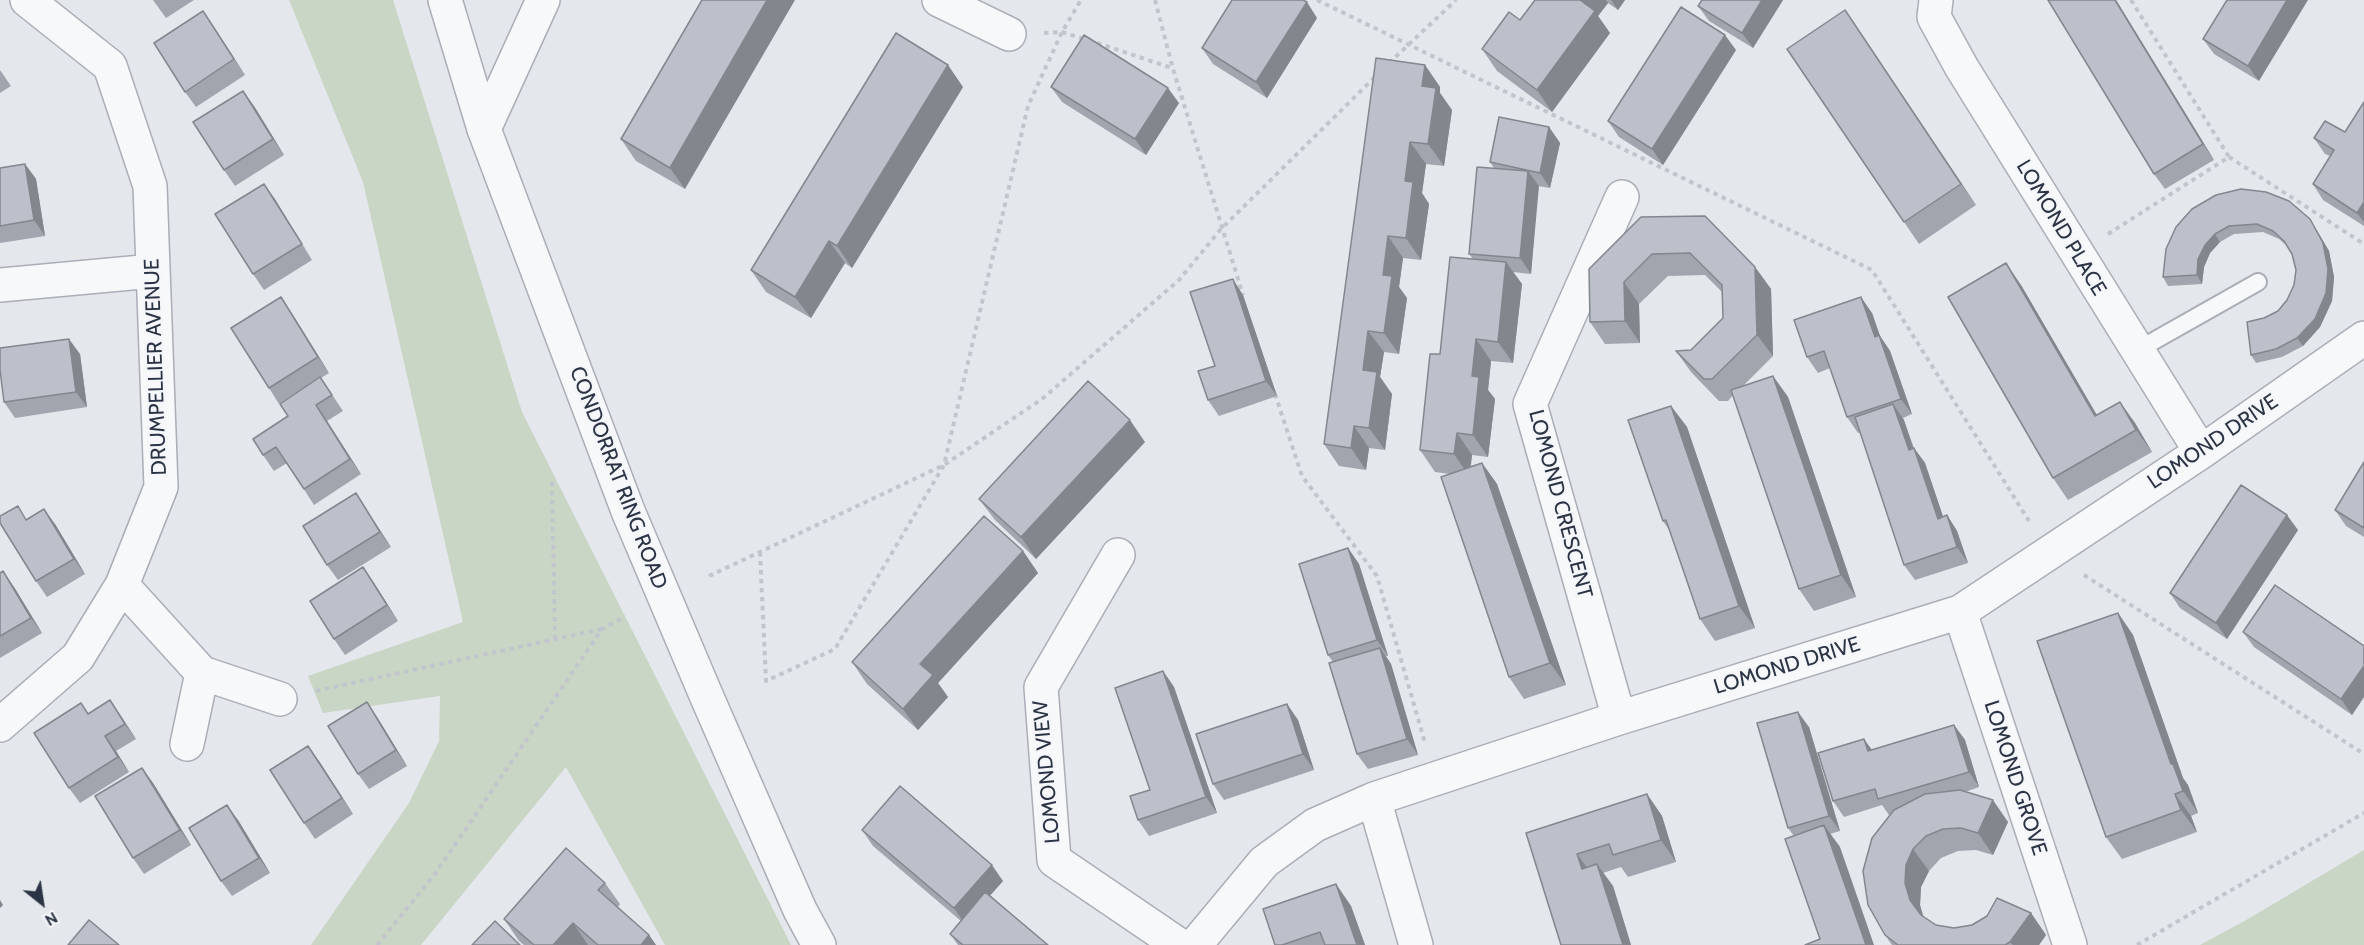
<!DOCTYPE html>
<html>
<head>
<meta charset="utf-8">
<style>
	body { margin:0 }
	#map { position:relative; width:2364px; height:945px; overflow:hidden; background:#e4e7ec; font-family:Cabin,sans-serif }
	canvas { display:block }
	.north { position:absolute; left:12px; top:873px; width:60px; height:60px; -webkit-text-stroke:4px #f4f6f9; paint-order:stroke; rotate:150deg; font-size:16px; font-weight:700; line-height:24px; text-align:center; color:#2b3445 }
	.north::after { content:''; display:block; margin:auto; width:21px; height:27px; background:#2b3445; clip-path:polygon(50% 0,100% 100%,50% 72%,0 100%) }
</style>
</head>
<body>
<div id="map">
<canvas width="2364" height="945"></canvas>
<div class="north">N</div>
</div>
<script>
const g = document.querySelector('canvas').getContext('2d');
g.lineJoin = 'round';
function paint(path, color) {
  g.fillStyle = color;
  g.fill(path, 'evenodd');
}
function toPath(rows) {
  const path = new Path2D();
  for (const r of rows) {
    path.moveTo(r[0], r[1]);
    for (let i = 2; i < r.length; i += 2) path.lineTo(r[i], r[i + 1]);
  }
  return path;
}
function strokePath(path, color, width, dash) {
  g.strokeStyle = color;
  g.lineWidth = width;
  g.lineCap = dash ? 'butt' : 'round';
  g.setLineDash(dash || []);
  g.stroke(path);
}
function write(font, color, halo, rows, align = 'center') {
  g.font = font + ' Cabin,sans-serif';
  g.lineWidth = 5;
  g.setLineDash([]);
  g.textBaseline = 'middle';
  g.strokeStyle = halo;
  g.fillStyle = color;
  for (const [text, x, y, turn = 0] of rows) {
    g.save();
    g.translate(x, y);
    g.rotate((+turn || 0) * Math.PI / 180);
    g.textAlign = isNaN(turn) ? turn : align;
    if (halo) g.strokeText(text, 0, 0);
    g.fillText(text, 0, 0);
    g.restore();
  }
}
paint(toPath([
	[289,0,393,0,522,412,791,945,665,945,566,767,421,945,311,945,409,803,439,741,440,696,323,713,308,676,463,622,363,182],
	[2364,850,2364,945,2200,945,2248,919]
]), '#c9d6c5');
const service = toPath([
	[2136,351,2258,282]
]);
const minor = toPath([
	[939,0,1009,34],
	[1936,0,1934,17,1962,68,2201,452],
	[484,129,543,0],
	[0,285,153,271],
	[1118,555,1041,687,1054,860,1179,945],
	[122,585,202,673,280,699],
	[1960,612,2070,945],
	[1619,718,1530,404,1622,197],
	[0,725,78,657,122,585,161,487,150,186,110,66,27,0],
	[187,744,202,673],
	[1374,799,1416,945],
	[1195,945,1264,862,1315,825,1374,799,1619,718,1960,612,2201,452,2364,338]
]);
const tertiary = toPath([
	[445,0,484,129,628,511,706,695,800,910,819,945]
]);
strokePath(service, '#a9aeb7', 20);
strokePath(minor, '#a9aeb7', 36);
strokePath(tertiary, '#a9aeb7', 36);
strokePath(toPath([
	[1155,0,1173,69,1243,295],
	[1317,0,1872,270,2029,521],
	[1044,33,1062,32,1084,39],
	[1097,43,1172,68],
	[1389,63,1456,0],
	[2229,157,2364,244],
	[2108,234,2229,157,2131,0],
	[1275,394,1302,476,1377,576,1425,743],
	[552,482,555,639],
	[760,552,766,681,835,649,944,465,1028,106,1062,32,1081,0],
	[2084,575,2364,754],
	[709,576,944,465,1042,399,1179,280,1221,229,1377,75],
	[316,691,602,629],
	[377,945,435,874,602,629,625,617],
	[2137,945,2364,813]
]), '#c2c5cb', 4, [4.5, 4.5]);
strokePath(service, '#f7f8fa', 16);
strokePath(minor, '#f7f8fa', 33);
strokePath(tertiary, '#f7f8fa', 33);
paint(toPath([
	[153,0,194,0,166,18],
	[702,0,685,189,636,161,621,139],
	[1535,0,1625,0,1618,10,1608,3,1598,16,1610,33,1552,112,1497,71,1482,49,1520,20],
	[1783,0,1753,48,1709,21,1698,6],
	[2048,0,2116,0,2214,160,2165,189,2154,174],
	[2227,0,2259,81,2214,54,2203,39],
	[203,11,245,75,196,107,185,92],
	[1317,18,1267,98,1213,64,1202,48],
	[1860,32,1976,205,1919,244,1904,222],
	[1736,50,1663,165,1619,137,1608,121],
	[1425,65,1440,87,1440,93,1452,110,1444,166,1426,164,1422,193,1429,204,1421,260,1403,258,1399,287,1407,298,1399,354,1384,352,1380,377,1392,394,1385,450,1369,448,1366,470,1339,466,1324,444],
	[0,70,11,86,0,93],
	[963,87,852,268,845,263,811,318,766,292,751,270],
	[1051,87,1179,103,1146,155,1062,102],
	[2364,102,2364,226,2323,200,2313,184,2330,156,2325,154,2314,138,2345,132],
	[254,106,284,155,235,186,224,170],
	[1549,127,1560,143,1550,188,1538,186,1531,274,1513,272,1522,284,1513,363,1491,361,1488,390,1495,399,1488,457,1472,455,1471,466,1482,463,1497,484,1566,685,1524,699,1509,677,1450,474,1435,472,1420,450,1440,354,1473,259,1469,254,1494,168,1490,162],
	[25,164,36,179,45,236,0,243,0,168],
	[264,184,312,260,264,290,253,274],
	[2192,209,2315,227,2329,251,2334,277,2332,301,2320,327,2303,346,2282,357,2256,363,2251,355,2264,318,2278,311,2287,300,2294,285,2296,270,2292,254,2288,247,2279,239,2263,232,2234,234,2220,242,2210,253,2204,267,2202,284,2168,286,2163,277],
	[1641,217,1755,267,1771,289,1773,356,1743,386,1773,376,1788,397,1856,597,1814,611,1799,589,1733,395,1728,401,1719,401,1691,372,1676,351,1691,350,1723,318,1722,292,1705,275,1668,276,1639,304,1640,343,1605,344,1590,322],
	[2021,285,2097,415,2120,402,2135,423,2152,452,2068,500,2053,478],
	[1243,295,1277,396,1219,416,1208,400,1215,366],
	[291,312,329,373,321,378,343,411,327,421,361,474,314,505,287,463,274,471,263,455,288,416,296,393,279,404,269,388],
	[1872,313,1880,336,1890,351,1912,414,1903,418,1914,448,1925,463,1943,517,1947,515,1957,531,1968,563,1915,580,1904,565,1861,432,1858,433,1847,417,1830,368,1818,373,1807,357],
	[80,354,87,407,15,418,4,402],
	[1671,406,1687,427,1755,628,1715,641,1700,619,1669,530,1663,521],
	[1145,442,1036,559,995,520,979,499],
	[2364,462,2364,537,2346,526,2335,510],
	[366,509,391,547,338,580,327,565],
	[27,519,55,524,85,574,47,597,36,581],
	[2298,530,2227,639,2180,608,2170,593],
	[1348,548,1359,564,1388,656,1386,656,1391,664,1418,755,1368,769,1357,754,1333,662,1328,655],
	[1023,551,1038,573,938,683,948,697,918,730,867,684,852,662],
	[0,573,14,587,42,633,0,658],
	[374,583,398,621,345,655,334,639],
	[2118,613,2133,635,2183,778,2188,785,2198,813,2191,816,2197,832,2122,859,2106,837],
	[2243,632,2364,646,2364,697,2352,715,2254,647],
	[1163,671,1174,687,1217,813,1149,836,1138,820,1150,790],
	[110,700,136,739,116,751,129,772,80,803,69,788,81,703,88,714],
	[1287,704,1298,720,1314,770,1224,800,1213,784],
	[377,717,407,766,369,789,358,774],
	[1954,725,1965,740,1979,787,1965,792,2008,822,1993,855,1976,850,1958,851,1941,858,1929,871,1921,887,1920,905,1923,917,1936,925,1954,928,2031,913,2046,935,2039,945,1892,945,1885,935,1891,814,1889,815,1882,805,1844,817,1833,801,1872,750],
	[1809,727,1840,831,1830,834,1840,847,1820,939,1794,836,1788,828],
	[319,761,353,814,315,839,304,823],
	[142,768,153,783,191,845,144,874,133,858],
	[1647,794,1662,816,1676,862,1628,877,1621,867,1603,873,1613,886,1631,945,1561,945,1526,833],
	[238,820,270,873,232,896,221,881],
	[862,830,1003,881,990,895,1048,945,958,945,950,934,961,921,873,846],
	[605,883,620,904,618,907,649,935,656,945,524,945,519,941,504,919],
	[1336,884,1351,906,1365,945,1275,945]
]), '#a1a5ae');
paint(toPath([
	[767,0,795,0,685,189,670,168],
	[1579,0,1606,0,1608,3,1598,16,1610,33,1552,112,1537,90],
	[1611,0,1625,0,1618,10],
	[1762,0,1783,0,1753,48,1742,33],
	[2115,0,2116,0,2214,160,2203,144],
	[2287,0,2308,0,2259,81,2248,66],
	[1307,2,1317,18,1267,98,1256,82],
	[1845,10,1860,32,1976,205,1961,184],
	[203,11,214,27,245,75,234,59],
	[1725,35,1736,50,1663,165,1652,149],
	[948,65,963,87,852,268,837,246],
	[1425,65,1440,87,1440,93,1452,110,1444,166,1428,144,1422,86],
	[1168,88,1179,103,1146,155,1135,139],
	[243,91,254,106,284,155,273,139],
	[1549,127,1560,143,1550,188,1540,173],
	[1410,142,1426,164,1422,193,1429,204,1421,260,1406,238,1405,181],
	[25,164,36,179,45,236,34,220],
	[1528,171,1539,186,1531,274,1520,258],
	[264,184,275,199,312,260,302,244],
	[2364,202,2364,222,2357,213],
	[2310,219,2329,251,2334,277,2332,301,2320,327,2303,346,2297,338],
	[2215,234,2220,242,2210,253,2204,267,2202,284,2197,275,2198,259,2205,245],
	[1388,236,1403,258,1399,287,1407,298,1399,354,1384,333,1383,275],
	[829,241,845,263,811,318,795,297],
	[1506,262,1522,284,1513,363,1498,342],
	[2006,263,2021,285,2110,438,2095,416],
	[1755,267,1771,289,1773,356,1757,335],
	[1233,279,1243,295,1277,396,1266,381],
	[1624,282,1639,304,1640,343,1625,321],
	[281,297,291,312,329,373,318,357],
	[1861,297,1872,313,1880,336,1890,351,1912,414,1901,399,1875,337],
	[1368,331,1384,352,1380,377,1392,394,1385,450,1369,428,1363,370],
	[69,339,80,354,87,407,76,392],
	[1476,339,1491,361,1488,390,1495,399,1488,457,1473,435,1472,376],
	[1773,376,1788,397,1856,597,1841,575],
	[2120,402,2135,423,2152,452,2136,430],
	[1893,404,1904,420,1919,466,1909,450],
	[316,405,327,421,361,474,350,459],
	[1671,406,1687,427,1755,628,1739,606],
	[1130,420,1145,442,1036,559,1021,537],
	[1354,426,1369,448,1366,470,1351,448],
	[1457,433,1472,455,1469,476,1454,454],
	[1914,448,1925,463,1949,534,1938,519],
	[1482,463,1497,484,1566,685,1550,663],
	[356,493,366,509,391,547,380,532],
	[44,509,55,524,85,574,74,559],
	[1947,515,1957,531,1968,563,1957,547],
	[2287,515,2298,530,2227,639,2216,623],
	[1348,548,1359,564,1388,656,1377,640],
	[1023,551,1038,573,938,683,948,697,918,730,903,709,920,664],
	[363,567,374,583,398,621,387,605],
	[3,571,14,587,42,633,31,618],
	[2118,613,2133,635,2183,778,2188,785,2198,813,2183,791,2171,764],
	[1380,648,1391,664,1418,755,1407,739],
	[2364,666,2364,697,2352,715,2341,699],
	[1163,671,1174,687,1217,813,1206,797],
	[110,700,121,716,136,739,125,724],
	[367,702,377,717,407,766,396,750],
	[1287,704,1298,720,1314,770,1303,754],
	[1798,712,1809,727,1840,831,1829,816],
	[1954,725,1965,740,1979,787,1969,772],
	[105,736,116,751,129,772,118,757],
	[1864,739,1875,754,1868,751],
	[308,746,319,761,353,814,342,798],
	[142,768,153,783,191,845,180,830],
	[1647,794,1662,816,1676,862,1661,840],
	[2175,794,2191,816,2197,832,2181,810],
	[1993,800,2008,822,1993,855,1978,833],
	[227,805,238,820,270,873,259,858],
	[1824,825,1840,847,1874,945,1866,945],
	[1913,849,1929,871,1921,887,1920,905,1925,922,1910,900,1905,883,1906,865],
	[1577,854,1593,876,1582,869],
	[1597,864,1613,886,1631,945,1623,945],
	[992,865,1003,881,965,924,954,908],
	[1336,884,1351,906,1365,945,1357,945],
	[0,900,3,905,0,908],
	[2031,913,2046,935,2039,945,2013,945,2010,942],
	[573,923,588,945,553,945],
	[649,935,656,945,641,945]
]), '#83868d');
const building = toPath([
	[702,0,767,0,670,168,621,139,702,0],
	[1232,0,1303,0,1307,2,1256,82,1202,48,1232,0],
	[1535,0,1580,0,1595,11,1537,90,1482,49,1509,12,1520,20,1535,0],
	[1702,0,1762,0,1742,33,1698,6,1702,0],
	[2048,0,2115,0,2203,144,2154,174,2048,0],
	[2227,0,2287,0,2248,66,2203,39,2227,0],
	[1681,7,1725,35,1652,149,1608,121,1681,7],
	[1845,10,1961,184,1904,222,1787,49,1845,10],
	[203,11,234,59,185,92,154,43,203,11],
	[896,33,948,65,837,246,829,241,795,297,751,270,896,33],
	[1084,35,1168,88,1135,139,1051,87,1084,35],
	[1376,58,1425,65,1422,86,1436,88,1428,144,1410,142,1405,181,1413,182,1406,238,1388,236,1383,275,1392,276,1384,333,1368,331,1363,370,1377,372,1369,428,1354,426,1351,448,1324,444,1376,58],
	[243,91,273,139,224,170,193,122,243,91],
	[2364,102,2364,202,2357,213,2313,184,2334,150,2314,138,2325,121,2345,132,2364,102],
	[1499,117,1549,127,1540,173,1490,162,1499,117],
	[25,164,34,220,0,226,0,168,25,164],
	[1477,167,1528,171,1520,258,1469,254,1477,167],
	[264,184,302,244,253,274,215,214,264,184],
	[2241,189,2266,192,2289,201,2310,219,2323,243,2328,269,2326,293,2315,319,2297,338,2276,349,2251,355,2247,322,2264,318,2278,311,2287,300,2294,285,2296,270,2292,254,2284,241,2273,231,2257,224,2229,226,2215,234,2205,245,2198,259,2197,275,2163,277,2166,249,2176,227,2192,209,2216,195,2241,189],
	[1705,216,1755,267,1757,335,1712,379,1704,379,1676,351,1691,350,1723,318,1722,285,1690,253,1652,254,1624,282,1625,321,1590,322,1589,269,1641,217,1705,216],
	[1450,257,1506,262,1498,342,1476,339,1472,376,1479,377,1473,435,1457,433,1454,454,1420,450,1430,354,1440,354,1450,257],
	[2006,263,2095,416,2120,402,2136,430,2053,478,1948,297,2006,263],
	[1233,279,1266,381,1208,400,1198,371,1215,366,1190,292,1233,279],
	[281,297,318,357,269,388,231,328,281,297],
	[1861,297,1875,337,1879,335,1901,399,1847,417,1824,351,1807,357,1794,320,1861,297],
	[69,339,76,392,4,402,0,370,0,348,69,339],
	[1773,376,1841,575,1799,589,1731,390,1773,376],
	[320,377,332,395,316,405,350,459,304,489,276,447,263,455,253,439,288,416,280,404,320,377],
	[1088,381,1130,420,1021,537,979,499,1088,381],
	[1893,404,1909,450,1914,448,1938,519,1947,515,1957,547,1904,565,1855,417,1893,404],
	[1671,406,1739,606,1700,619,1666,520,1663,521,1628,420,1671,406],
	[2364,462,2364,528,2335,510,2364,462],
	[1482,463,1550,663,1509,677,1441,477,1482,463],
	[2241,485,2287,515,2216,623,2170,593,2241,485],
	[356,493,380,532,327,565,303,526,356,493],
	[18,506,26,520,44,509,74,559,36,581,0,523,0,516,18,506],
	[984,516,1023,551,920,664,933,675,903,709,852,662,984,516],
	[1348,548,1377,640,1328,655,1299,564,1348,548],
	[363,567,387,605,334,639,310,601,363,567],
	[3,571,31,618,0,636,0,573,3,571],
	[2275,585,2364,646,2364,666,2341,699,2243,632,2275,585],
	[2118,613,2171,764,2173,764,2183,791,2175,794,2181,810,2106,837,2037,641,2118,613],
	[1380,648,1407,739,1357,754,1329,663,1380,648],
	[1163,671,1206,797,1138,820,1130,796,1150,790,1115,688,1163,671],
	[110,700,125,724,105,736,118,757,69,788,34,733,81,703,88,714,110,700],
	[367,702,396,750,358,774,328,726,367,702],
	[1287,704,1303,754,1213,784,1196,734,1287,704],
	[1798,712,1829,816,1788,828,1757,723,1798,712],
	[1954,725,1969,772,1878,799,1875,789,1833,801,1818,753,1864,739,1868,751,1954,725],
	[308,746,342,798,304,823,270,770,308,746],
	[142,768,180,830,133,858,95,796,142,768],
	[900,786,992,865,954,908,862,830,900,786],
	[1960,790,1993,800,1978,833,1961,828,1943,829,1926,836,1913,849,1906,865,1905,883,1910,900,1921,915,1936,925,1954,928,1972,925,1987,916,1997,898,2031,913,2010,942,2005,945,1898,945,1885,935,1868,905,1863,871,1872,838,1894,810,1925,794,1960,790],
	[1647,794,1661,840,1613,855,1609,844,1577,854,1582,869,1597,864,1623,945,1561,945,1526,833,1647,794],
	[227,805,259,858,221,881,189,828,227,805],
	[1824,825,1866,945,1805,945,1820,939,1785,839,1824,825],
	[566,848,605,883,598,890,649,935,641,945,598,945,573,923,553,945,534,945,504,919,566,848],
	[1336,884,1357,945,1325,945,1320,932,1282,945,1275,945,1263,909,1336,884],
	[985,892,1048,945,963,945,950,934,985,892],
	[89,920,119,945,68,945,89,920],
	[495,921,520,945,472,945,495,921]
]);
paint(building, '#bbc0ca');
strokePath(building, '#83868d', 1.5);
write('21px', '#2b3445', '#f4f6f9', [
	["LOMOND PLACE",2061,228,59],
	["DRUMPELLIER AVENUE",156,367,-92],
	["LOMOND DRIVE",2213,442,-34],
	["CONDORRAT RING ROAD",618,478,69],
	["LOMOND CRESCENT",1560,504,75],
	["LOMOND DRIVE",1787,666,-17],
	["LOMOND VIEW",1047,772,-95],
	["LOMOND GROVE",2015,778,72]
]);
</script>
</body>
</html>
